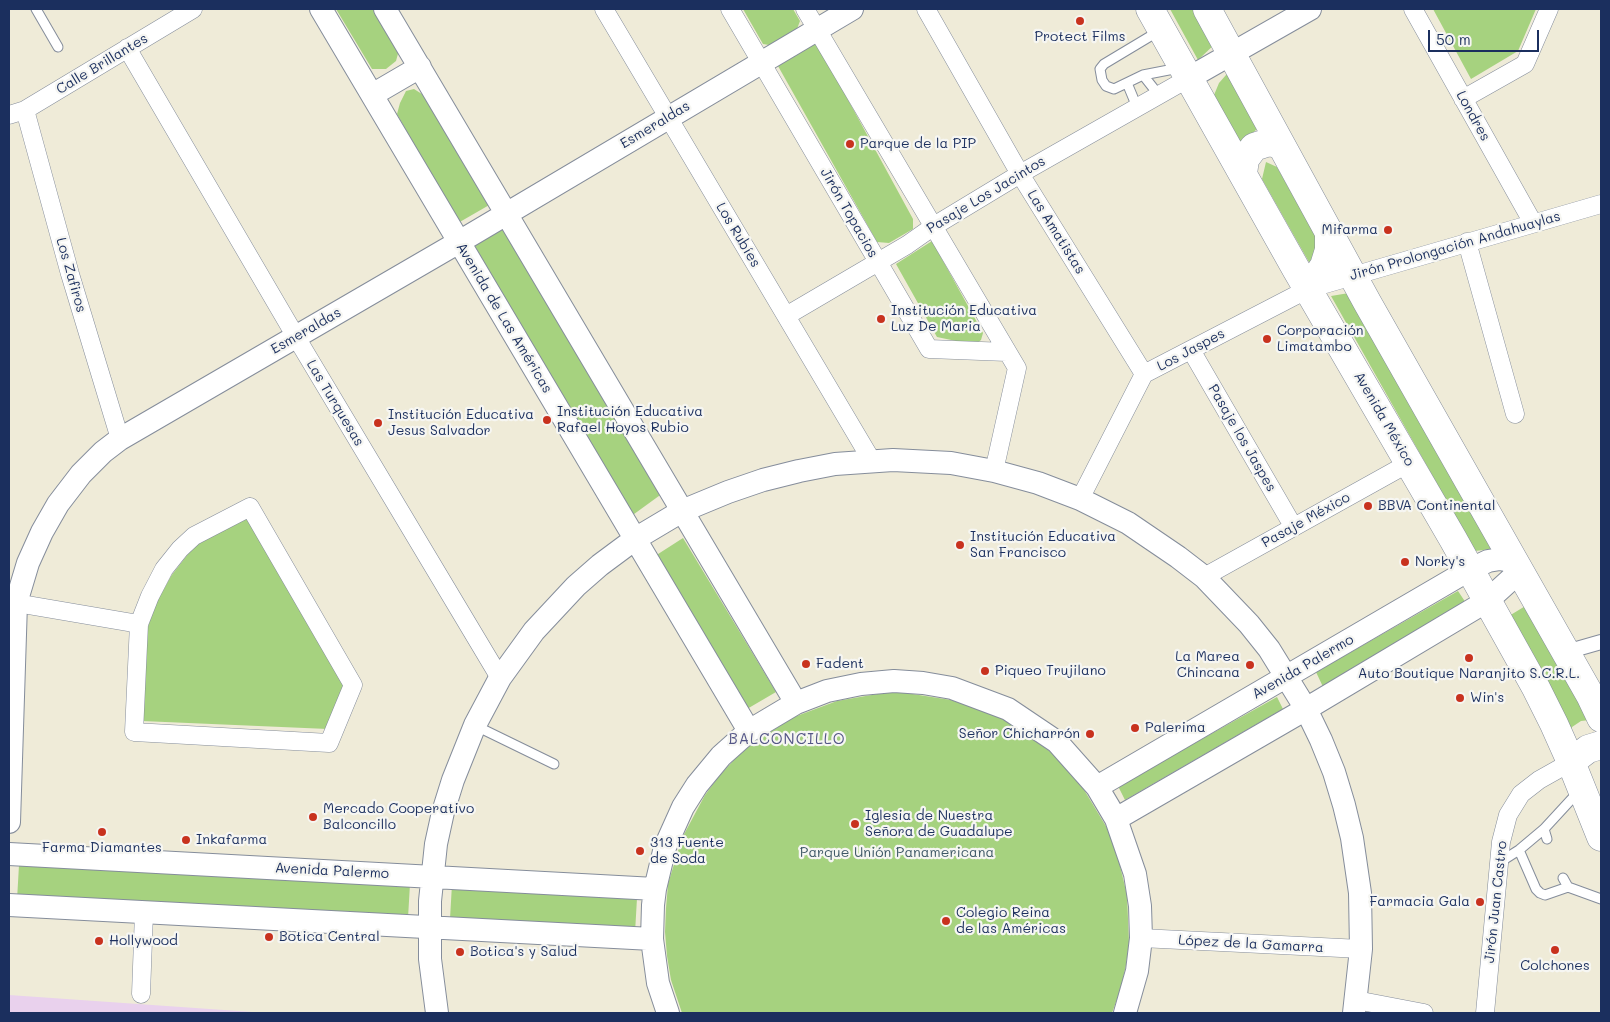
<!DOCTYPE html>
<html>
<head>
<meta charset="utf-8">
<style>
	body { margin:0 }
	#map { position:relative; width:1610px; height:1022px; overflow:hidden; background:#efebd8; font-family:Mali,sans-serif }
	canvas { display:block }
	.frame { position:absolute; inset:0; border:10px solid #1b2f5e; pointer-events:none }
	.scale { position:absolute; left:1428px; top:30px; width:111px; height:22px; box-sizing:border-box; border:2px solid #1b2f5e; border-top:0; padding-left:6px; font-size:15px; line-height:18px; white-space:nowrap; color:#1b2f5e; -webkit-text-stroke:4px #f6f6f2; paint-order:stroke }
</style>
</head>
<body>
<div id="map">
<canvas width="1610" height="1022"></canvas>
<div class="frame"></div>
<div class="scale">50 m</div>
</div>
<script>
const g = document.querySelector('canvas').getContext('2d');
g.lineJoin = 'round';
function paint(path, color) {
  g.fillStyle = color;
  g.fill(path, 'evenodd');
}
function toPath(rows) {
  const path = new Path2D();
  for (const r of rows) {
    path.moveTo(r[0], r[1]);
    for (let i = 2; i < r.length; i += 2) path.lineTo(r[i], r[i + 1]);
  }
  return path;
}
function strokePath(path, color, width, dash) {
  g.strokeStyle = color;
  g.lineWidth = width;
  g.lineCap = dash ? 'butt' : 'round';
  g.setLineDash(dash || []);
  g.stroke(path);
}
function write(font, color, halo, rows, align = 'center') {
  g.font = font + ' Mali,sans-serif';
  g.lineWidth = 4.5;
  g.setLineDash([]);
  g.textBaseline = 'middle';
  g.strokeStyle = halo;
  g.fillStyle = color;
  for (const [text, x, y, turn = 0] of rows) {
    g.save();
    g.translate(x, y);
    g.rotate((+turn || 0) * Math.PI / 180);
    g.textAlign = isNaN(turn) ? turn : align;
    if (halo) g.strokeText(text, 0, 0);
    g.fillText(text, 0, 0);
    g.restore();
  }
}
paint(toPath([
	[9,995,267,1013,9,1013]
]), '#e9d1ed');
paint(toPath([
	[336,9,374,9,399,50,396,61,386,69,372,69],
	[743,9,793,9,800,21,797,29,769,45,763,44],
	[1170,9,1200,9,1217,42,1198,60],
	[1433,9,1536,9,1518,51,1471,79],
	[816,41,913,219,913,229,889,243,877,242,778,66,778,58],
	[1233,72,1261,124,1240,148,1215,101,1214,95,1219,83,1226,75],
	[414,89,425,96,491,204,458,223,397,114,400,103,406,91],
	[1266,162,1277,167,1319,242,1314,271,1262,179],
	[504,225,663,493,630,517,473,243],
	[932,241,983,333,981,340,975,345,937,337,896,264],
	[1349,293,1492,549,1475,551,1331,296],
	[247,515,345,685,328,729,142,721,146,634,153,609,171,576,195,545],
	[683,538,776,692,747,709,655,556],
	[1458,591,1466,603,1324,689,1316,672],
	[1527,605,1590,720,1581,721,1572,727,1569,736,1504,619],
	[883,693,906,693,951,700,995,715,1015,726,1052,753,1083,788,1107,828,1116,849,1127,895,1129,942,1126,965,1121,988,1112,1013,682,1013,671,980,667,956,665,932,666,908,668,884,682,838,705,795,719,776,736,758,754,742,794,717,837,701],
	[1277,697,1283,709,1125,800,1118,786],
	[19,865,410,884,408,918,17,900],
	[452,884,637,898,635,933,450,919]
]), '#a6d27f');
const service = toPath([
	[36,9,58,47],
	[1159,31,1104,64,1100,69,1102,80,1106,86,1114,89,1143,75,1179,68],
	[1143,75,1158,94],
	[1127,83,1137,107],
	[476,726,554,764],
	[1544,829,1547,839],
	[1519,850,1536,889,1540,893,1545,895,1568,887],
	[1500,862,1519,850,1544,829,1579,791],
	[1563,878,1568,887,1601,899]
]);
const pedestrian = toPath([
	[1566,652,1601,642]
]);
const minor = toPath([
	[604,9,872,461],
	[730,9,929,349,1007,352],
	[805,9,1017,368,994,471],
	[926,9,1020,174,1144,374],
	[1413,9,1533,223],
	[127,48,296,337,500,678],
	[1463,99,1525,64,1549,9],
	[25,110,70,274,120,439],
	[9,115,25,110,193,9],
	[1467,242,1515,414],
	[786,316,907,245,934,226,1020,174,1189,78],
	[1191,350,1293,526],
	[1080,499,1144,374,1308,289,1601,204],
	[250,507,353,685,329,743,134,732,139,624,150,596,164,569,180,549,194,536,250,507],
	[1204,577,1409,463],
	[9,600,16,603,139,624],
	[1141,938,1361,949],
	[141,994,144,913],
	[1356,1000,1424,1013],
	[1485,1013,1501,842,1508,815,1521,794,1539,780,1571,762]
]);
const tertiary = toPath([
	[321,9,749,731],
	[385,9,796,703],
	[1189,78,1310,9],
	[372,95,420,67],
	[1097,787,1469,570,1488,561,1500,559,1514,561],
	[1116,819,1306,709,1487,601,1520,571],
	[9,822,16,603,28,563,42,532,58,504,81,474,103,452,120,439,459,242,852,9],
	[9,854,655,889],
	[9,905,652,939],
	[437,1013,430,959,430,901,436,844,443,812,453,780,475,725,500,678,534,631,576,586,600,565,635,539,682,511,728,492,763,480,799,471,835,464,893,460,951,463,994,471,1038,483,1080,499,1128,523,1178,557,1204,577,1249,624,1269,649,1306,709,1321,740,1334,772,1344,805,1352,838,1360,893,1361,949,1354,1013],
	[668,1013,658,983,652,939,653,905,655,889,665,847,683,807,697,785,721,756,749,731,796,703,827,691,861,684,894,681,923,683,952,688,1008,709,1057,742,1097,787,1116,819,1135,874,1140,906,1141,938,1137,971,1125,1013]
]);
const primary = toPath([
	[1150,9,1296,269,1453,539,1536,688,1554,724,1571,762,1601,837],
	[1207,9,1367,302,1590,695,1601,718],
	[1243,174,1245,159,1254,147,1269,142,1281,145],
	[1308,289,1324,266,1329,250,1329,233],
	[1571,762,1588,749,1601,745]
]);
strokePath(service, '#858d9b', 11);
strokePath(pedestrian, '#858d9b', 16);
strokePath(minor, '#858d9b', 19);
strokePath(tertiary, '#858d9b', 24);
strokePath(primary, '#858d9b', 29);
strokePath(service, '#fff', 9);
strokePath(pedestrian, '#fff', 14);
strokePath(minor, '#fff', 18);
strokePath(tertiary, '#fff', 22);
strokePath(primary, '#fff', 28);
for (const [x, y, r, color] of [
	[1080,21,5,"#c8321e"],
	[850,144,5,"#c8321e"],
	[1388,230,5,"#c8321e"],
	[881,319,5,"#c8321e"],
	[1267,339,5,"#c8321e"],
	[547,420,5,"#c8321e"],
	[378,423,5,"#c8321e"],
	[1368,506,5,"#c8321e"],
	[960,545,5,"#c8321e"],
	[1405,562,5,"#c8321e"],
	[1469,658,5,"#c8321e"],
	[806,664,5,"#c8321e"],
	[1250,665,5,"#c8321e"],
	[985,671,5,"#c8321e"],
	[1460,698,5,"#c8321e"],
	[1135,728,5,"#c8321e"],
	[1090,734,5,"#c8321e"],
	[313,817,5,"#c8321e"],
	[855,824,5,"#c8321e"],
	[102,832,5,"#c8321e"],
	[186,840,5,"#c8321e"],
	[640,851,5,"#c8321e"],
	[1480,902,5,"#c8321e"],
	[946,921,5,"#c8321e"],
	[269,937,5,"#c8321e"],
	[99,941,5,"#c8321e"],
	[1555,950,5,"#c8321e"],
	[460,952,5,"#c8321e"]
]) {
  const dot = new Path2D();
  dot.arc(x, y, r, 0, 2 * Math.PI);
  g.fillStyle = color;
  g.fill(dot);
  strokePath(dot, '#f6f6f2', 2);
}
write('14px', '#1b2f5e', '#f6f6f2', [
	["Protect Films",1080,37,"center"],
	["Parque de la PIP",860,144],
	["Mifarma",1378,230,"right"],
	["Institución Educativa",891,311],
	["Luz De Maria",891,327],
	["Corporación",1277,331],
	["Limatambo",1277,347],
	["Institución Educativa",557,412],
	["Rafael Hoyos Rubio",557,428],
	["Institución Educativa",388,415],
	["Jesus Salvador",388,431],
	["BBVA Continental",1378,506],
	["Institución Educativa",970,537],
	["San Francisco",970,553],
	["Norky's",1415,562],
	["La Marea",1240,657,"right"],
	["Chincana",1240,673,"right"],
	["Fadent",816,664],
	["Piqueo Trujilano",995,671],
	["Auto Boutique Naranjito S.C.R.L.",1469,674,"center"],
	["Win's",1470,698],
	["Palerima",1145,728],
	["Señor Chicharrón",1080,734,"right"],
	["Mercado Cooperativo",323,809],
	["Balconcillo",323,825],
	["Iglesia de Nuestra",865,816],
	["Señora de Guadalupe",865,832],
	["Inkafarma",196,840],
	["313 Fuente",650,843],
	["de Soda",650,859],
	["Farma Diamantes",102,848,"center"],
	["Farmacia Gala",1470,902,"right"],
	["Colegio Reina",956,913],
	["de las Américas",956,929],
	["Botica Central",279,937],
	["Hollywood",109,941],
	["Botica's y Salud",470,952],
	["Colchones",1555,966,"center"]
], 'left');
write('14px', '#1b2f5e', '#f6f6f2', [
	["Calle Brillantes",102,64,-31],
	["Londres",1473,116,61],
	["Esmeraldas",655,125,-31],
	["Pasaje Los Jacintos",986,195,-31],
	["Jirón Topacios",849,213,60],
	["Las Amatistas",1056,232,58],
	["Los Rubíes",738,235,59],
	["Jirón Prolongación Andahuaylas",1455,246,-16],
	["Los Zafiros",71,275,74],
	["Avenida de Las Américas",504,318,59],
	["Esmeraldas",306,331,-30],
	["Los Jaspes",1191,350,-28],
	["Las Turquesas",335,403,59],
	["Avenida México",1384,419,60],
	["Pasaje los Jaspes",1242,438,60],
	["Pasaje México",1306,520,-29],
	["Avenida Palermo",1303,667,-30],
	["Avenida Palermo",332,871,3],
	["Jirón Juan Castro",1496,902,-84],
	["López de la Gamarra",1251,944,3]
]);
write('14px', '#3e5866', '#f6f6f2', [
	["Parque Unión Panamericana",897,853]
]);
g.letterSpacing = '1px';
write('15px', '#545687', '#f6f6f2', [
	["BALCONCILLO",787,739]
]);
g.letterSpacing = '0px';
</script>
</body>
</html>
